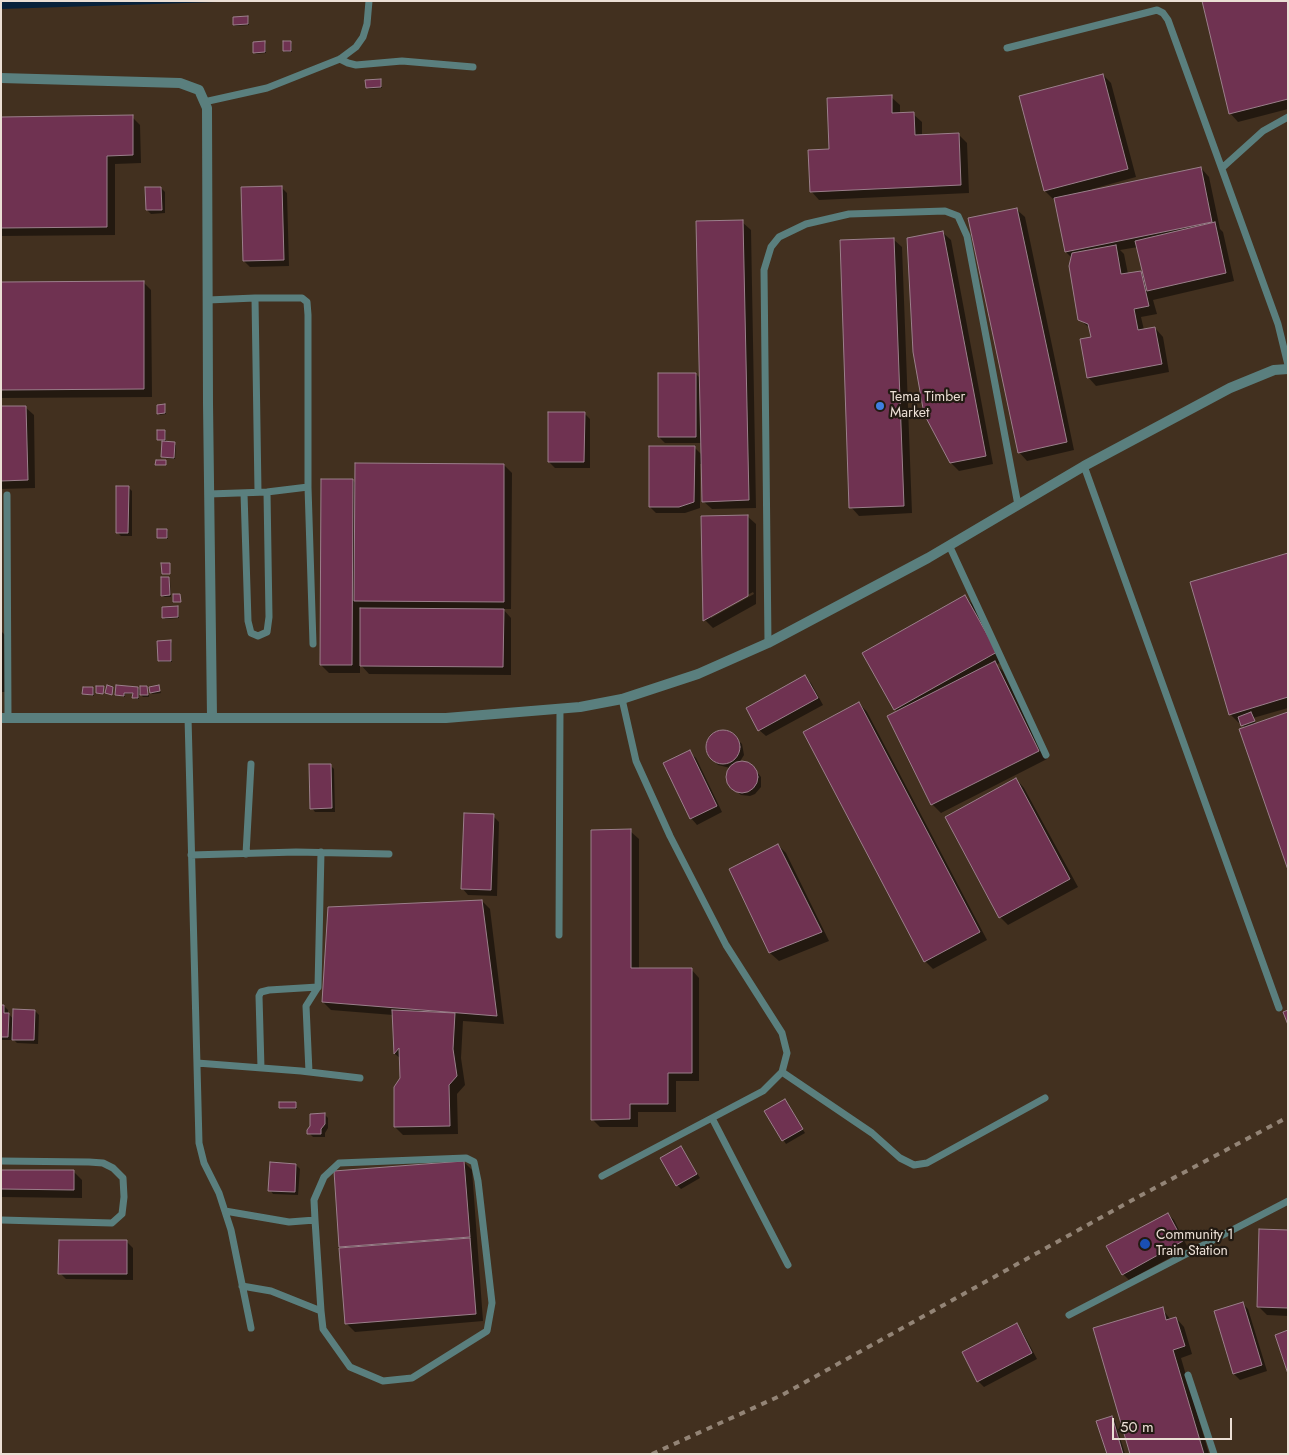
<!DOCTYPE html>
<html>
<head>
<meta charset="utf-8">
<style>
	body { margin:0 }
	#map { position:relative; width:1289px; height:1455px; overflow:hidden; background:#42301f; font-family:Jost,sans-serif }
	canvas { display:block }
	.frame { position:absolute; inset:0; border:2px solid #ebdfd5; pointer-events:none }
	.scale { position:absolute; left:1112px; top:1418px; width:120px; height:22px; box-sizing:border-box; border:2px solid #ebdfd5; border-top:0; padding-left:6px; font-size:15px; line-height:18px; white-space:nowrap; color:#ebdfd5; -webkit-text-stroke:4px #221a12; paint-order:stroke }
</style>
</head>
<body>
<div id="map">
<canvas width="1289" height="1455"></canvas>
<div class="frame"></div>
<div class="scale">50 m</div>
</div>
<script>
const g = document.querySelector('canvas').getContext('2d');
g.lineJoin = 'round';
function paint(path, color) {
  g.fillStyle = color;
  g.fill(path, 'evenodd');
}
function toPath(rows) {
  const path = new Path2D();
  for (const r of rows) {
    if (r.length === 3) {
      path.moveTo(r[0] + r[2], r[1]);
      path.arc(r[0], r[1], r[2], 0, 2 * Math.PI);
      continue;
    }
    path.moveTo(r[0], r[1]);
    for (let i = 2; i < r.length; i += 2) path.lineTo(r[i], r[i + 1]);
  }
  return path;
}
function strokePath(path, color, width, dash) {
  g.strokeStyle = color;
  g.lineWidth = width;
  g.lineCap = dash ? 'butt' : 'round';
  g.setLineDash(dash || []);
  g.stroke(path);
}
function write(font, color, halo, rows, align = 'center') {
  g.font = font + ' Jost,sans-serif';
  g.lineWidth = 4.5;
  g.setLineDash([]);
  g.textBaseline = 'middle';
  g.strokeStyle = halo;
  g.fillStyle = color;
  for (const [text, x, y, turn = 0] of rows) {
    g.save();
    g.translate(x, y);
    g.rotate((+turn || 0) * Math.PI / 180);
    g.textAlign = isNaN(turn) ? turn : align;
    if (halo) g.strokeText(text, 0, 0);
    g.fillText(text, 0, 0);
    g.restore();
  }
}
paint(toPath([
	[1,1,247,1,1,9]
]), '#08223b');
paint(toPath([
	[1288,1,1288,109,1238,122,1230,113],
	[248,17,249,25,236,26,234,25],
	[264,42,266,44,266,53,256,54,254,52],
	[290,42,292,44,292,52,286,52,284,51],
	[1103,75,1111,83,1136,177,1092,189,1092,191,1201,168,1209,177,1220,229,1223,232,1234,281,1153,300,1157,314,1141,317,1144,330,1155,328,1163,337,1169,372,1096,386,1088,377,1092,338,1091,329,1080,320,1072,258,1066,252,1055,198,1053,199,1045,191],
	[1138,247,1144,276,1140,272,1128,274,1124,254,1120,250],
	[380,80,382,88,369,89,367,88],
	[891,97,900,105,900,114,913,114,922,122,922,136,959,135,967,143,969,193,819,200,811,191,830,150],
	[132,117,140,125,141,163,115,164,115,235,1,236,1,118],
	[281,187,287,193,289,266,250,267,244,261],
	[161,188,165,192,165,213,151,214,147,210],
	[1016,209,1025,217,1074,450,1027,461,1019,452],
	[742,222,751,230,756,508,712,509,703,501,702,464,700,464,700,508,685,513,656,513,650,507,694,447,702,455,702,443,665,443,659,437,696,374,701,379],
	[942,232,951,240,993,464,959,471,951,463],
	[893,239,902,247,912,513,859,516,851,507],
	[143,282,151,290,152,397,1,398,1,283],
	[164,406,166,414,160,415,158,413],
	[25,407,34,415,35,488,1,489,1,408],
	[584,413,590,419,590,468,555,468,549,462],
	[165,431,166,433,166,442,176,445,175,459,164,458,162,457,163,441,158,439],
	[504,465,512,473,511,609,503,609,511,618,511,675,369,674,360,664,360,673,329,673,321,665,353,480,356,484],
	[129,488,132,491,132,536,121,536,117,532],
	[747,516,756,524,756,604,713,628,705,620,702,517],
	[753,592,754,594,711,618,711,615],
	[167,530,168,532,168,539,158,537],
	[1288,554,1288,708,1253,718,1256,724,1245,728,1241,722,1239,723,1230,714],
	[169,578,170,580,171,597,164,597,162,595],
	[965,596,973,605,1004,660,996,665,1003,671,1047,759,941,813,932,804,889,716,898,712,895,709],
	[177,607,179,618,165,619,164,617],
	[1,631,7,637,7,692,1,692],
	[170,641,172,643,172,662,160,662,159,661],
	[805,677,811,683,823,705,766,736,759,730,748,708],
	[158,687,161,693,153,694,151,693],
	[93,688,94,690,94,696,84,694],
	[138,688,141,691,147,688,149,697,143,697,139,693,139,699,135,699,134,694,125,694,125,697,116,695],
	[859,703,867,712,987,940,933,969,925,961],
	[725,731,730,732,742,744,744,755,739,763,747,762,751,765,761,777,761,787,755,794,750,796,741,795,733,788,729,784,728,779,730,768,718,765,710,757,707,746,708,741,715,733],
	[689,752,696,758,722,812,697,825,691,818,665,764],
	[330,765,334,769,335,812,315,812,312,808],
	[1016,779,1024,788,1078,887,1008,925,1000,917],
	[493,816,499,822,497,896,468,895,462,888],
	[630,831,639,839,639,970,691,969,699,978,699,1081,676,1081,676,1112,638,1112,638,1127,600,1127,592,1119],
	[778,845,786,853,829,941,779,961,770,953,731,870],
	[482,901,490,909,504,1024,463,1021,461,1058,465,1085,457,1094,458,1134,403,1135,395,1127,401,1078,401,1059,395,1054,393,1015,331,1010,323,1002],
	[1,1006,4,1006,8,1010,8,1013,14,1020,35,1011,39,1015,38,1044,17,1043,12,1038,12,1040,1,1040],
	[785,1101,805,1133,786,1144,766,1112],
	[295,1103,297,1109,282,1109,280,1108],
	[324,1114,328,1118,328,1128,325,1133,325,1137,313,1137,309,1133],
	[681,1148,700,1178,681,1189,677,1185],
	[464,1162,472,1170,483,1321,355,1332,347,1324,343,1249,340,1246],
	[296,1165,300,1169,298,1195,273,1194,270,1190],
	[1,1171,73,1171,82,1180,82,1198,1,1197],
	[1168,1214,1174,1220,1188,1248,1129,1280,1123,1274],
	[1288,1231,1288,1316,1267,1315,1259,1307],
	[127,1242,133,1248,133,1280,66,1279,60,1273],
	[1242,1303,1248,1309,1267,1371,1240,1380,1234,1374,1215,1312],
	[1162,1309,1171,1320,1176,1318,1184,1327,1192,1354,1181,1358,1209,1454,1132,1454],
	[1016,1325,1022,1331,1037,1359,984,1387,978,1381],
	[1111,1417,1115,1421,1125,1454,1108,1454]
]), '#0007');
const building = toPath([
	[1202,1,1288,1,1288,99,1229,114,1202,1],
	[248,16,248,24,233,25,233,17,248,16],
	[265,41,265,52,253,53,253,42,265,41],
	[283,41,291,41,291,51,283,51,283,41],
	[1103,74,1128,169,1044,191,1019,96,1103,74],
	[381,79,381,87,366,88,365,80,381,79],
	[892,95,892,113,914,112,915,135,959,133,961,185,810,192,808,150,829,149,827,98,892,95],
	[133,115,133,155,107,156,107,227,1,228,1,117,133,115],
	[1201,167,1212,222,1065,252,1054,198,1201,167],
	[282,186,284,260,243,261,241,187,282,186],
	[145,187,161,187,162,210,146,210,145,187],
	[1017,208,1067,442,1018,453,968,218,1017,208],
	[743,220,749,500,702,502,696,221,743,220],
	[1215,222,1226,273,1147,291,1135,241,1215,222],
	[943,231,986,456,950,463,924,414,913,352,907,238,943,231],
	[894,238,904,506,849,508,840,240,894,238],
	[1116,245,1121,274,1141,271,1149,306,1134,309,1138,330,1155,327,1162,364,1087,378,1080,339,1091,337,1088,324,1078,320,1069,266,1072,253,1116,245],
	[144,281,144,389,1,390,1,282,144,281],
	[658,373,696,373,696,437,658,437,658,373],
	[165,404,165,413,157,414,157,405,165,404],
	[1,406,26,406,28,480,1,481,1,406],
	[548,412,585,412,584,462,548,462,548,412],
	[157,430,165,430,165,440,157,440,157,430],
	[162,441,175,442,174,458,161,457,162,441],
	[649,446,695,446,694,502,679,507,649,507,649,446],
	[156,460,166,460,166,465,155,465,156,460],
	[355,463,504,464,504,602,354,601,355,463],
	[321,479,353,479,352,665,320,665,321,479],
	[116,486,129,486,128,533,116,533,116,486],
	[748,515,748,596,703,621,701,516,748,515],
	[157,529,167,529,167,538,157,538,157,529],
	[1288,553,1288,697,1229,715,1190,582,1288,553],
	[161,563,170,563,170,574,162,574,161,563],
	[161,577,169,577,170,595,161,596,161,577],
	[173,594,180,594,181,602,173,602,173,594],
	[965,595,997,652,894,710,862,653,965,595],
	[178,606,178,617,162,618,162,607,178,606],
	[360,608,504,609,503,667,360,666,360,608],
	[171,640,171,661,158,661,157,641,171,640],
	[995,661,1039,751,931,805,887,716,995,661],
	[805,675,818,698,758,731,746,708,805,675],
	[107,685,113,687,112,695,105,693,107,685],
	[116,685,138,687,138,698,132,698,133,693,124,693,124,696,115,695,116,685],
	[159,685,160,691,150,693,149,687,159,685],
	[96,686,104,686,103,694,96,693,96,686],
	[140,686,147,686,148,695,140,695,140,686],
	[83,687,93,687,93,695,82,694,83,687],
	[859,702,980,932,924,962,803,732,859,702],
	[1251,712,1255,721,1241,726,1238,717,1251,712],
	[1288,712,1288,870,1239,729,1288,712],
	[723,747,17],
	[690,750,717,806,690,819,663,763,690,750],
	[742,777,16],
	[309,764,331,764,332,808,310,809,309,764],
	[1016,778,1070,879,999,918,945,817,1016,778],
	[464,813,494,814,491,890,461,889,464,813],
	[631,829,631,968,692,968,692,1073,668,1073,668,1104,630,1104,630,1119,591,1120,591,830,631,829],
	[778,844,822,932,769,953,729,869,778,844],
	[482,900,497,1016,322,1002,328,907,482,900],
	[1,1005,4,1005,4,1013,9,1013,8,1037,1,1037,1,1005],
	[13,1009,35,1010,34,1040,12,1040,13,1009],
	[392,1010,455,1013,453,1049,457,1076,449,1085,450,1126,394,1127,394,1087,400,1078,399,1048,394,1054,392,1010],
	[1288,1010,1288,1025,1283,1012,1288,1010],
	[785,1099,803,1129,782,1141,764,1111,785,1099],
	[279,1102,296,1102,296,1108,279,1108,279,1102],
	[325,1113,325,1124,321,1129,321,1134,307,1134,307,1130,310,1126,310,1114,325,1113],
	[681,1146,697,1174,676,1186,660,1158,681,1146],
	[464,1161,470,1237,339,1247,334,1171,464,1161],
	[270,1162,296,1164,295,1192,268,1191,270,1162],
	[1,1170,74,1170,74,1190,1,1189,1,1170],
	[1168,1213,1183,1241,1122,1275,1106,1246,1168,1213],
	[1259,1229,1288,1230,1288,1308,1257,1307,1259,1229],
	[470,1238,476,1314,345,1324,339,1248,470,1238],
	[59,1240,127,1240,127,1274,58,1274,59,1240],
	[1243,1302,1262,1365,1233,1374,1214,1311,1243,1302],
	[1163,1307,1166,1320,1176,1317,1185,1346,1173,1350,1204,1454,1130,1454,1093,1328,1163,1307],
	[1017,1323,1032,1353,977,1382,962,1352,1017,1323],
	[1288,1330,1288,1374,1275,1335,1288,1330],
	[1112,1416,1123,1454,1107,1454,1096,1421,1112,1416]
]);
paint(building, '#6f3251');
strokePath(building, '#9b7f8b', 1);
strokePath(toPath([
	[1007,48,1157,10,1163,13,1168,20,1278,324,1288,365],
	[340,59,348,63,356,65,402,61,473,67],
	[204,102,267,88,340,59,356,47,363,37,367,24,369,1],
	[1222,168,1263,131,1288,117],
	[255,298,258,492],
	[208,300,255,298,302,298,307,302,308,315,308,487,267,492,209,494],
	[1084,466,1279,1008],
	[308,487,313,644],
	[244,493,248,621,251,633,258,636,267,632,269,617,267,492],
	[7,495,8,718],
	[949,545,1046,755],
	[768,643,764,270,771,247,779,237,806,224,849,214,945,211,958,216,967,236,1018,505],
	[188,717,199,1143,204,1163,219,1193,231,1230,251,1328],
	[246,854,251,764],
	[191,855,296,852,389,854],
	[559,935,560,708],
	[197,1063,301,1071,360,1078],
	[261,1068,259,996,261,992,269,990,318,987],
	[309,1072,306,1006,318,987,321,852],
	[782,1072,872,1133,900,1158,914,1165,927,1163,1045,1098],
	[712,1118,788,1265],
	[1,1161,89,1162,103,1163,113,1168,123,1178,124,1197,122,1214,112,1223,1,1220],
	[602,1176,763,1091,782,1072,787,1053,782,1033,726,945,670,836,636,761,622,699],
	[225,1211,289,1222,315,1220,314,1200,324,1177,339,1163,466,1158,474,1162,478,1181,492,1303,487,1331,412,1378,383,1381,350,1367,323,1329,321,1311,271,1291,242,1286],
	[315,1220,321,1311],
	[1069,1315,1288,1201],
	[1188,1375,1214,1454]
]), '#5a7f7e', 7);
strokePath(toPath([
	[1,78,180,83,199,90,207,108,208,403,212,717]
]), '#5a7f7e', 10);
strokePath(toPath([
	[1,718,446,718,580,707,622,699,698,674,768,643,928,558,1084,466,1230,388,1274,370,1288,369]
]), '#5a7f7e', 10);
strokePath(toPath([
	[652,1454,782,1395,1136,1198,1288,1117]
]), '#938476', 4, [6, 6]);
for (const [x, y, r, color] of [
	[880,406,5,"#3f7fe0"],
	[1145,1244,6,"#1a4fb4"]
]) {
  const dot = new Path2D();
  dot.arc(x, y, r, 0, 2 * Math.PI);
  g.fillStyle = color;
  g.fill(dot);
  strokePath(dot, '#221a12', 2);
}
write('14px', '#ebdfd5', '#221a12', [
	["Tema Timber",890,398],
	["Market",890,414],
	["Community 1",1156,1236],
	["Train Station",1156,1252]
], 'left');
</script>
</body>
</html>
